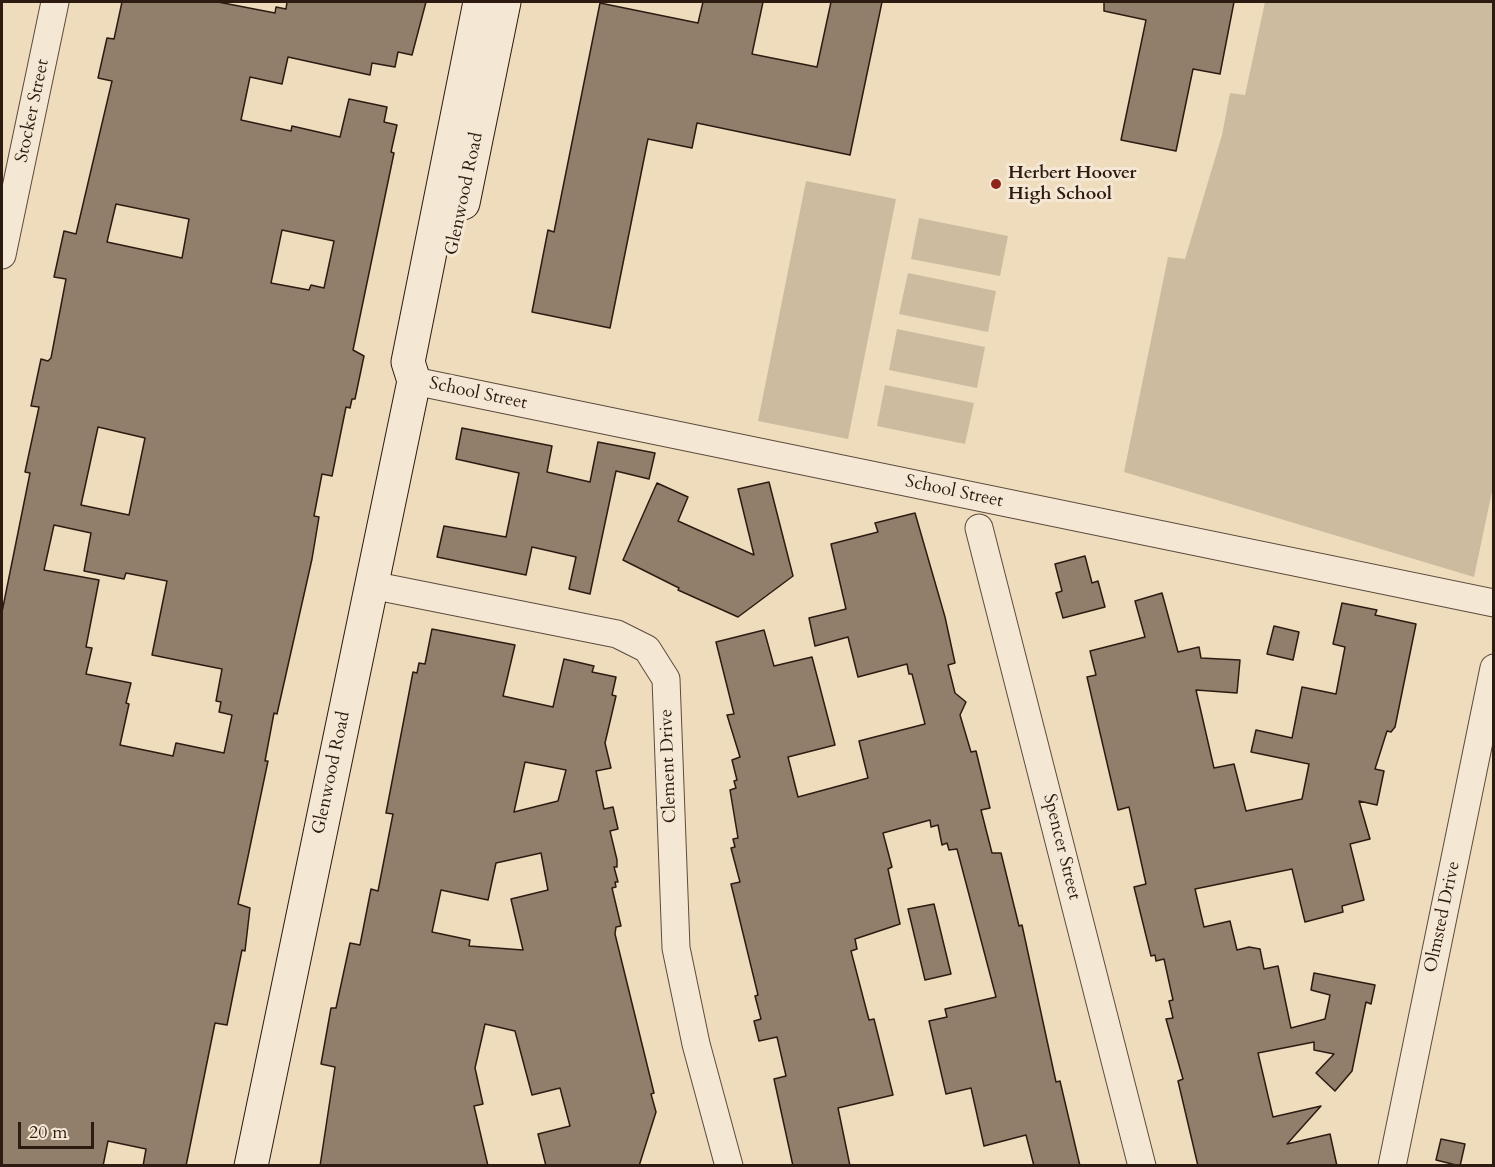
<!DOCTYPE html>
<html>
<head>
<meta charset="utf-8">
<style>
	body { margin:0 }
	#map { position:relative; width:1495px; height:1167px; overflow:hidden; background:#eedcbd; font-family:Cardo,serif }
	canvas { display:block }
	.frame { position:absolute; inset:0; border:3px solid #2d1b12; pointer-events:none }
	.scale { position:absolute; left:18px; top:1122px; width:76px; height:27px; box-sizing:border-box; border:3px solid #2d1b12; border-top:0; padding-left:8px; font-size:18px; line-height:21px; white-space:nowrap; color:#2d1b12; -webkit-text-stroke:4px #f4e8d4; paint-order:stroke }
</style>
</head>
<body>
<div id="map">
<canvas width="1495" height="1167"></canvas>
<div class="frame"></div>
<div class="scale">20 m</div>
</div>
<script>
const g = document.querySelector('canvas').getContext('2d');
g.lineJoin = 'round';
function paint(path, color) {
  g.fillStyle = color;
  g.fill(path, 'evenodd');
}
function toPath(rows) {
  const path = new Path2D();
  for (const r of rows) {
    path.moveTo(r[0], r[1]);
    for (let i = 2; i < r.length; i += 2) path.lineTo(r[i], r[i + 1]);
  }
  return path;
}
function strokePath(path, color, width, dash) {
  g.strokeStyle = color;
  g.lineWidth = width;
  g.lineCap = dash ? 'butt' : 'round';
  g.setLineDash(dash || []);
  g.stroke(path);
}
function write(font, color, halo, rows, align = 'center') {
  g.font = font + ' Cardo,serif';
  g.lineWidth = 6;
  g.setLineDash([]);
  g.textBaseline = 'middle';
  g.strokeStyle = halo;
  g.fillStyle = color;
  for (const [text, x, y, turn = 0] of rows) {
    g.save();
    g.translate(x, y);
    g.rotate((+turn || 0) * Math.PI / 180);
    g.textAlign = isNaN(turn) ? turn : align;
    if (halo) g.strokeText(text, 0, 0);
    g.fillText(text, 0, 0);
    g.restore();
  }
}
paint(toPath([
	[1265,2,1493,2,1494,482,1474,577,1124,472,1168,257,1185,259,1222,135,1230,93,1245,95],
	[806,181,896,199,848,439,758,421],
	[919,218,1008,236,1000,276,911,259],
	[908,273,996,291,988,332,899,314],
	[897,329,985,347,977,388,889,370],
	[885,385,974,403,965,444,877,426]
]), '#cdbba0');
const building = toPath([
	[122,2,218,2,275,13,276,7,286,9,287,2,426,2,412,55,398,52,395,67,372,63,370,75,288,57,282,84,250,77,241,120,291,131,292,126,340,137,349,99,387,107,384,122,397,125,391,152,394,153,353,350,364,356,355,399,352,399,350,408,346,407,332,476,322,474,314,516,319,517,312,559,277,714,274,713,265,761,268,761,238,904,250,908,245,951,242,950,227,1025,215,1023,186,1166,143,1166,146,1149,108,1141,103,1166,2,1166,2,612,30,473,25,472,39,407,31,406,41,359,48,361,51,358,66,279,54,277,64,231,76,234,112,81,98,78,107,38,114,39,122,2],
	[116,204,189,219,182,258,107,242,116,204],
	[282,230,334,241,324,288,311,285,309,290,271,283,282,230],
	[98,427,145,438,129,515,81,505,98,427],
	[54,525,91,533,84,571,124,579,126,573,167,581,152,655,222,669,216,701,221,702,219,712,232,715,224,753,176,743,173,756,120,745,129,704,126,703,131,683,86,674,92,648,86,647,99,580,44,570,54,525],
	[703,2,763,2,752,54,817,67,831,2,882,2,850,155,697,123,692,148,648,139,610,328,532,312,548,230,554,232,600,3,698,23,703,2],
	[1104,2,1234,2,1220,74,1193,69,1176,151,1121,140,1146,20,1104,11,1104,2],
	[462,428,552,446,547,472,590,482,598,442,655,453,649,479,616,471,590,594,569,589,576,557,532,547,526,575,437,557,444,526,506,537,519,473,456,459,462,428],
	[769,482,793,576,738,617,678,590,679,588,623,560,657,483,688,497,678,521,754,555,738,489,769,482],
	[915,513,945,617,955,663,948,665,955,693,966,702,960,715,971,752,976,751,990,808,981,810,992,853,1001,853,1019,926,1022,925,1056,1082,1060,1081,1080,1166,1034,1166,1026,1135,984,1146,971,1088,946,1094,929,1021,947,1017,945,1009,996,997,957,849,949,850,947,843,942,845,938,825,931,827,930,820,883,833,892,867,888,869,900,924,855,939,857,949,851,951,869,1020,874,1019,893,1095,838,1108,850,1166,793,1166,774,1079,786,1076,777,1037,759,1041,754,1021,761,1019,755,996,758,995,731,884,740,882,731,848,735,847,733,839,738,838,730,790,736,788,734,781,737,780,732,760,740,757,727,715,734,714,716,642,764,630,774,666,812,657,835,745,788,757,798,797,868,778,859,741,925,724,912,674,909,674,907,664,858,677,848,637,815,646,809,618,846,609,831,544,878,532,875,523,915,513],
	[1085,556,1092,583,1098,581,1105,607,1063,618,1056,593,1062,591,1055,564,1085,556],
	[1162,593,1178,652,1199,647,1201,658,1240,660,1237,693,1196,690,1214,768,1234,764,1246,811,1302,799,1309,764,1251,752,1256,730,1292,738,1302,687,1336,694,1345,647,1333,644,1342,603,1377,610,1375,615,1416,624,1395,727,1391,732,1387,731,1375,769,1384,771,1377,805,1359,801,1370,839,1350,844,1364,900,1342,906,1343,912,1305,922,1292,869,1195,889,1204,927,1230,921,1237,950,1249,947,1260,949,1264,969,1278,966,1291,1028,1325,1019,1330,995,1311,990,1314,973,1375,985,1371,1004,1366,1002,1352,1071,1335,1091,1316,1073,1334,1054,1314,1050,1314,1042,1258,1053,1273,1117,1321,1106,1287,1144,1330,1134,1337,1166,1198,1166,1178,1081,1183,1079,1166,1019,1173,1018,1169,1001,1173,1000,1164,959,1156,961,1155,955,1151,956,1134,887,1146,884,1129,807,1118,810,1087,677,1096,675,1090,651,1145,637,1135,601,1162,593],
	[1274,626,1299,632,1293,660,1267,654,1274,626],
	[432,629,515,645,503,696,553,707,564,659,594,666,592,672,616,677,612,695,616,696,605,743,611,768,596,771,604,809,613,807,618,829,610,831,617,860,617,867,614,867,618,882,615,882,616,887,612,888,621,926,616,927,615,934,654,1093,651,1094,656,1112,639,1166,546,1166,538,1134,570,1126,560,1088,532,1095,515,1031,485,1024,475,1068,483,1104,474,1106,488,1166,320,1166,335,1067,321,1064,331,1008,336,1008,350,943,360,945,371,889,378,891,393,814,386,813,413,672,417,673,419,663,425,664,432,629],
	[525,762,566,770,558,801,514,812,525,762],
	[541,853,548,890,511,899,523,950,469,946,470,940,432,932,441,890,488,900,496,863,541,853],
	[934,904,951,974,925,980,908,909,934,904],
	[1441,1139,1465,1144,1460,1166,1436,1160,1441,1139]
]);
paint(building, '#917f6b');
strokePath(building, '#2d1b12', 1.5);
const street = toPath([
	[2,255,55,2],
	[414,381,1494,603],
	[979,528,1142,1166],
	[371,585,617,634,647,649,666,679,676,948,696,1044,729,1166],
	[1392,1166,1494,668]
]);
const secondary = toPath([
	[463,203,504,2],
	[251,1166,414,381,408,362,480,2]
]);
strokePath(street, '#5d4b3d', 29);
strokePath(secondary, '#2d1b12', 35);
strokePath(street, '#f4e8d4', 27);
strokePath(secondary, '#f4e8d4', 33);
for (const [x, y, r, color] of [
	[996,184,6,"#8f2418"]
]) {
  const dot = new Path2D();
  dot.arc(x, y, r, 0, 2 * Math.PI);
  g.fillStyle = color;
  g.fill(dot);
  strokePath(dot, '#f4e8d4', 2);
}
write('18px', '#2d1b12', '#f4e8d4', [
	["Stocker Street",33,111,-78],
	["Glenwood Road",465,194,-78],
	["School Street",478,394,12],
	["School Street",954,492,12],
	["Clement Drive",669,766,-92],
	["Glenwood Road",332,773,-78],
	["Spencer Street",1061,847,76],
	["Olmsted Drive",1443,917,-78]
]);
write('bold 18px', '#2d1b12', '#f4e8d4', [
	["Herbert Hoover",1008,174],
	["High School",1008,195]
], 'left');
</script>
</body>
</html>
